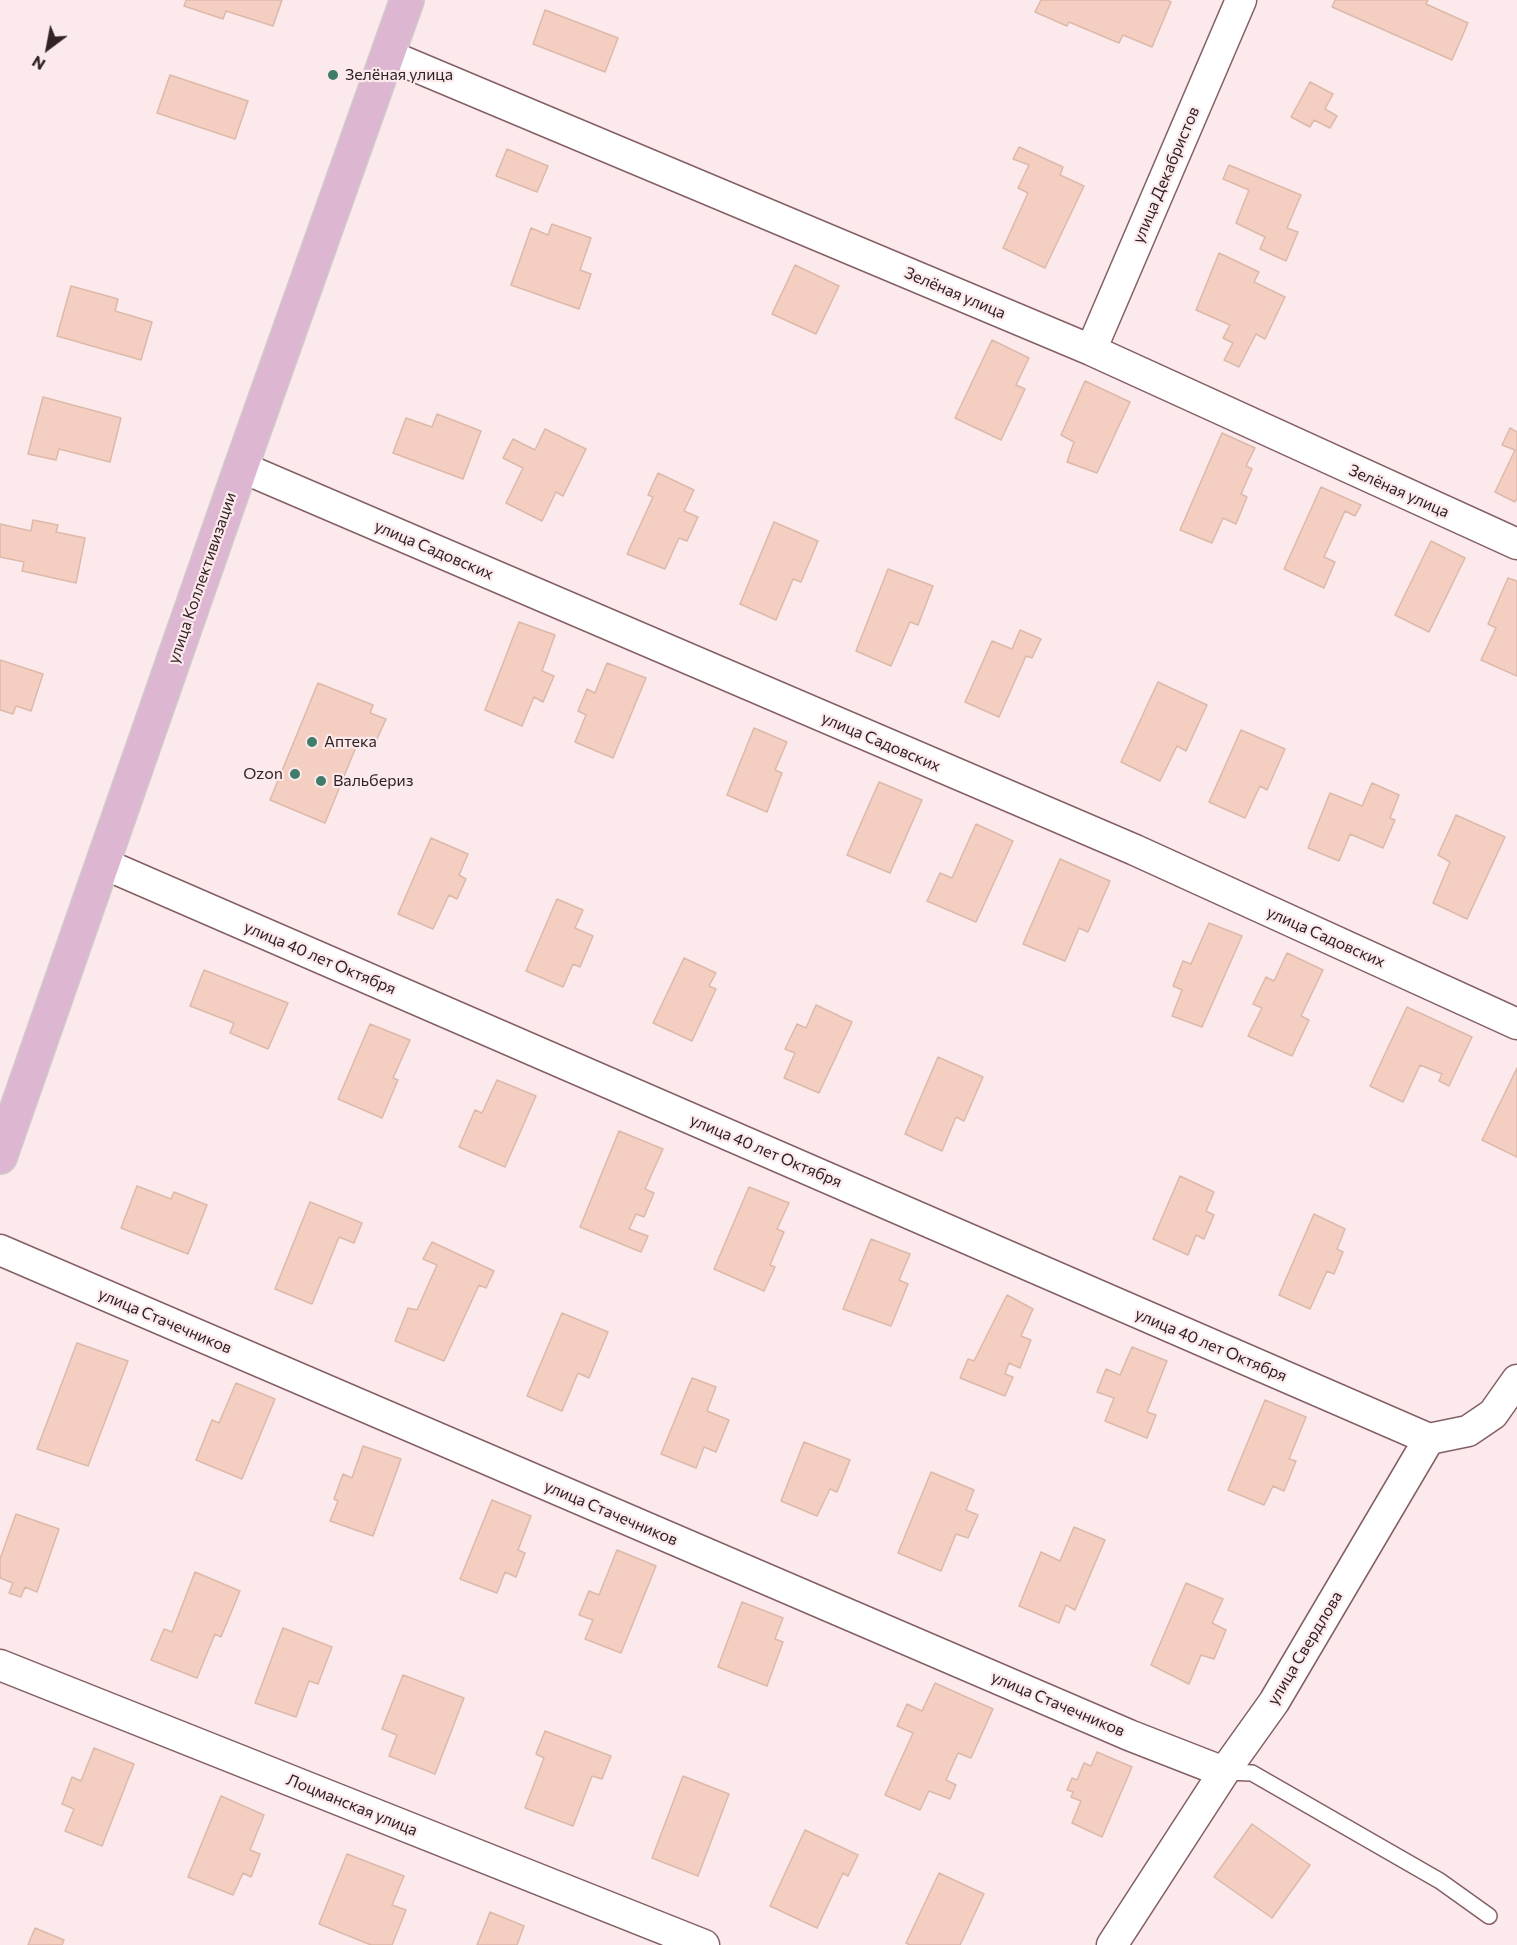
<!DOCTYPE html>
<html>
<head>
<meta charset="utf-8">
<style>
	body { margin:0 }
	#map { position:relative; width:1517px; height:1945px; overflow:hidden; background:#fbe9eb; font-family:Commissioner,sans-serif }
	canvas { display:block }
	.north { position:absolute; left:18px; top:18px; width:60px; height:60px; -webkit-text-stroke:4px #fbe9eb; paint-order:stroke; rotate:212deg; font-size:16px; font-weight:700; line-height:24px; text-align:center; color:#312224 }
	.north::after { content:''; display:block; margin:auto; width:21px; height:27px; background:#312224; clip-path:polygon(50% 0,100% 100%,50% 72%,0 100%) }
</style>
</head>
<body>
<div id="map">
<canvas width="1517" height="1945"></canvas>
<div class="north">N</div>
</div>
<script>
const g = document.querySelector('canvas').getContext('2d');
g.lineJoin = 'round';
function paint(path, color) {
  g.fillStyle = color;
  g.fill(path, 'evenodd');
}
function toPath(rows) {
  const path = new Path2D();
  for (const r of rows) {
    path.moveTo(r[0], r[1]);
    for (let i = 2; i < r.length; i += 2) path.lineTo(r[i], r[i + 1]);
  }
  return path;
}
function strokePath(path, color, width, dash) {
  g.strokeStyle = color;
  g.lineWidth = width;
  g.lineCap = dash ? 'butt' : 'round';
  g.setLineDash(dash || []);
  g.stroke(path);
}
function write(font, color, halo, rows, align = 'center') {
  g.font = font + ' Commissioner,sans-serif';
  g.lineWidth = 4.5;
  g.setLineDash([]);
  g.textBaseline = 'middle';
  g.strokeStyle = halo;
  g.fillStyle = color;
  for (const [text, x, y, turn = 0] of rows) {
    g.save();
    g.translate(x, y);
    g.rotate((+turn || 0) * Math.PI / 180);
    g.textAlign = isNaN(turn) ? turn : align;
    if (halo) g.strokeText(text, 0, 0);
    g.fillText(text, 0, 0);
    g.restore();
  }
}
const building = toPath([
	[186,0,282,0,273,26,226,11,223,19,184,6,186,0],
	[1041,0,1167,0,1171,2,1152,47,1123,35,1119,43,1069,22,1067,26,1035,12,1041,0],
	[1335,0,1428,0,1426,4,1468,23,1452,60,1332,7,1335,0],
	[545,10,618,38,605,72,533,44,545,10],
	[170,75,248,101,235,139,157,113,170,75],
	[1310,82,1333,94,1325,109,1337,116,1330,128,1314,120,1310,127,1291,117,1310,82],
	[1019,147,1063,167,1060,175,1084,186,1045,268,1003,248,1028,193,1018,188,1029,165,1013,159,1019,147],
	[507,149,548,166,537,192,496,176,507,149],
	[1229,165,1301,195,1287,228,1298,232,1286,261,1260,249,1265,237,1236,223,1249,190,1223,179,1229,165],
	[552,224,591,238,580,270,591,274,579,309,511,285,531,228,548,235,552,224],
	[1219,253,1259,272,1254,282,1285,297,1265,339,1256,334,1239,367,1224,360,1233,343,1223,338,1230,325,1196,310,1219,253],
	[795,265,839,286,816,334,772,314,795,265],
	[71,286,118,299,115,311,152,322,141,360,57,336,71,286],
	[992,340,1029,358,1016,385,1025,389,1001,440,955,418,992,340],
	[1085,381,1130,402,1097,473,1067,462,1074,442,1061,435,1085,381],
	[43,397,121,418,110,462,59,449,56,460,28,454,43,397],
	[437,414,481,431,463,479,393,453,406,418,432,427,437,414],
	[1510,428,1517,432,1517,498,1515,502,1495,492,1515,450,1502,445,1510,428],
	[545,429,586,449,563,496,556,492,542,521,506,503,523,468,503,458,513,439,535,450,545,429],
	[1222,433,1255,448,1246,466,1252,469,1241,494,1247,497,1236,524,1223,518,1212,543,1180,530,1222,433],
	[658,473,694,490,684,511,698,517,687,541,679,538,665,569,627,554,653,497,648,495,658,473],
	[1321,487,1361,505,1355,516,1345,511,1324,557,1335,562,1324,588,1284,569,1321,487],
	[33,520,58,525,56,532,85,538,76,583,22,571,24,562,0,557,0,524,31,531,33,520],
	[774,522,818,541,801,582,793,579,776,620,740,604,774,522],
	[1431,541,1465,558,1429,632,1395,615,1431,541],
	[888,569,933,586,918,625,910,622,891,666,856,651,888,569],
	[1508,578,1517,581,1517,676,1481,660,1496,628,1488,624,1508,578],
	[519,622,555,635,542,671,554,676,543,702,534,697,522,726,485,710,519,622],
	[1020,630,1041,639,1032,658,1026,656,999,717,965,702,992,641,1012,649,1020,630],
	[0,660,43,674,31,711,16,706,13,714,0,710,0,660],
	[607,663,646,678,613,758,575,742,586,715,578,711,587,689,595,693,607,663],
	[1158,682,1207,705,1186,751,1177,746,1160,781,1121,762,1158,682],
	[318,683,373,705,370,713,386,719,373,748,358,742,325,823,270,800,318,683],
	[754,728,787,742,775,770,782,773,767,812,727,795,754,728],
	[1241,730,1285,749,1267,790,1260,786,1245,818,1209,802,1241,730],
	[879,782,922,800,890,873,847,855,879,782],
	[1372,783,1399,795,1390,818,1395,820,1383,848,1350,834,1339,861,1308,848,1330,793,1362,806,1372,783],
	[1456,815,1505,837,1467,919,1433,903,1450,862,1438,855,1456,815],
	[976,824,1013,841,976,922,927,901,940,873,952,878,976,824],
	[431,838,468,854,459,875,466,879,457,899,449,895,433,929,398,914,431,838],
	[1060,859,1110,881,1088,932,1079,928,1065,961,1023,944,1060,859],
	[557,899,583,910,575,928,593,936,580,967,573,964,563,987,526,971,557,899],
	[1209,923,1242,936,1202,1027,1172,1016,1182,990,1173,986,1183,961,1191,964,1209,923],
	[1287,953,1323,970,1301,1016,1309,1020,1292,1056,1248,1036,1262,1008,1253,1004,1266,977,1274,981,1287,953],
	[684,958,716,973,709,986,716,989,692,1041,653,1023,684,958],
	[204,970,288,1003,268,1049,230,1033,234,1023,190,1006,204,970],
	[816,1005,852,1022,819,1093,784,1078,795,1053,785,1049,797,1024,806,1028,816,1005],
	[1407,1007,1472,1037,1449,1086,1439,1081,1442,1074,1420,1065,1403,1102,1370,1086,1407,1007],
	[370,1024,410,1040,393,1078,398,1080,382,1118,338,1099,370,1024],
	[938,1057,983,1077,964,1121,956,1117,942,1151,905,1134,938,1057],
	[1517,1068,1517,1157,1482,1140,1517,1068],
	[497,1080,536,1096,505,1167,459,1147,475,1110,482,1113,497,1080],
	[619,1131,663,1149,645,1189,654,1193,644,1217,636,1214,629,1229,648,1236,641,1252,580,1227,619,1131],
	[1180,1176,1214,1192,1206,1211,1214,1215,1204,1239,1196,1235,1188,1255,1153,1239,1180,1176],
	[137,1186,171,1199,174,1192,207,1205,188,1254,121,1228,137,1186],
	[749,1187,789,1203,777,1229,784,1232,770,1265,775,1267,764,1291,714,1269,749,1187],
	[310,1202,362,1223,354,1243,339,1237,312,1304,275,1289,310,1202],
	[1314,1214,1345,1229,1337,1249,1343,1252,1334,1274,1327,1271,1310,1309,1279,1295,1314,1214],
	[871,1239,910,1254,899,1280,908,1284,891,1326,843,1309,871,1239],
	[432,1242,494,1271,486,1288,479,1285,444,1361,395,1341,408,1308,417,1310,437,1265,423,1259,432,1242],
	[1007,1295,1033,1309,1021,1336,1031,1340,1020,1368,1009,1363,1005,1374,1013,1377,1005,1396,960,1378,968,1359,974,1361,1007,1295],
	[562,1313,608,1332,589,1378,578,1373,562,1411,527,1396,562,1313],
	[77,1343,128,1361,88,1466,37,1449,77,1343],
	[1132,1347,1167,1361,1147,1412,1156,1415,1147,1438,1105,1421,1114,1398,1097,1392,1106,1369,1120,1375,1132,1347],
	[692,1378,716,1387,707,1411,729,1420,716,1452,704,1447,696,1468,661,1454,692,1378],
	[236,1383,275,1399,242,1479,196,1460,212,1420,219,1423,236,1383],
	[1265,1400,1306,1417,1289,1459,1296,1461,1284,1491,1273,1486,1264,1505,1228,1490,1265,1400],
	[804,1442,850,1460,837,1492,830,1489,817,1516,781,1501,804,1442],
	[363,1446,401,1459,373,1536,330,1521,338,1501,334,1499,343,1474,352,1478,363,1446],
	[931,1472,974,1490,966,1510,978,1515,968,1538,956,1534,941,1571,898,1553,931,1472],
	[492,1500,531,1516,518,1550,525,1553,516,1577,505,1572,497,1593,460,1579,492,1500],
	[16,1514,59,1529,37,1592,25,1587,21,1597,9,1593,13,1583,0,1578,0,1559,16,1514],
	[1074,1527,1105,1540,1075,1610,1066,1605,1059,1623,1019,1606,1041,1552,1060,1561,1074,1527],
	[617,1550,656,1566,621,1653,585,1639,593,1620,579,1615,589,1591,599,1595,617,1550],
	[195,1572,240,1591,221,1637,215,1634,197,1678,151,1660,164,1629,172,1632,195,1572],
	[1186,1583,1223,1599,1212,1623,1226,1630,1214,1659,1201,1655,1189,1684,1151,1665,1186,1583],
	[742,1602,783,1618,775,1639,783,1642,767,1686,718,1667,742,1602],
	[283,1628,332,1647,318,1684,309,1681,296,1717,255,1703,283,1628],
	[403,1675,464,1698,435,1774,389,1756,397,1735,382,1729,403,1675],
	[935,1683,993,1709,971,1758,958,1753,946,1780,956,1785,950,1799,929,1791,920,1810,885,1795,913,1733,897,1726,907,1704,922,1711,935,1683],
	[545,1731,611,1756,602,1779,592,1776,573,1826,525,1808,544,1758,536,1754,545,1731],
	[94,1748,134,1764,102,1846,65,1831,74,1809,62,1804,72,1777,81,1781,94,1748],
	[1097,1752,1132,1767,1102,1837,1072,1823,1081,1801,1071,1797,1073,1792,1067,1790,1072,1778,1077,1780,1084,1763,1091,1766,1097,1752],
	[683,1776,729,1794,698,1876,652,1858,683,1776],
	[221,1796,264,1815,250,1850,260,1854,251,1877,243,1873,233,1895,188,1877,221,1796],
	[1252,1824,1310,1865,1272,1918,1214,1877,1252,1824],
	[805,1830,858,1855,848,1876,843,1873,817,1928,770,1906,805,1830],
	[347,1854,404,1876,392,1905,406,1910,392,1945,371,1945,319,1924,347,1854],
	[939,1873,984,1894,960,1945,910,1945,906,1943,939,1873],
	[490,1912,524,1926,517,1945,477,1945,490,1912],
	[35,1928,64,1940,62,1945,28,1945,35,1928]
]);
paint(building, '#f4cfc1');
strokePath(building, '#ddb9aa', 1.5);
const lane = toPath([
	[1224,1772,1252,1773,1440,1881,1489,1916]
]);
const street = toPath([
	[388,55,1091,350,1517,544],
	[1091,350,1241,0],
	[241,467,1135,850,1517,1024],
	[102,863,1429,1439],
	[0,1250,1129,1735,1224,1772],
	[0,1665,704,1945],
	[1112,1945,1224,1772,1274,1702,1429,1439,1468,1431,1493,1414,1517,1380]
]);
const primary = toPath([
	[0,1157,241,467,407,0]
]);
strokePath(lane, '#835f64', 18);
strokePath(street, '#835f64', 33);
strokePath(primary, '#cecaca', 36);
strokePath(lane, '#fff', 15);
strokePath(street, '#fff', 30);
strokePath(primary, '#ddb6d1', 33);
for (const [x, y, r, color] of [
	[333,75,6,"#3f7d6a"],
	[312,742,6,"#3f7d6a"],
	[295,774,6,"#3f7d6a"],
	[321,781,6,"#3f7d6a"]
]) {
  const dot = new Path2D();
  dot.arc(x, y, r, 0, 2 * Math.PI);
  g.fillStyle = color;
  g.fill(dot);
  strokePath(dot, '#fbe9eb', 2);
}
write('16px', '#312224', '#fbe9eb', [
	["Зелёная улица",345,75],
	["Аптека",324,742],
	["Ozon",283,774,"right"],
	["Вальбериз",333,781]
], 'left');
write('16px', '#312224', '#fbe9eb', [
	["улица Декабристов",1166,175,-67],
	["Зелёная улица",955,293,23],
	["Зелёная улица",1399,491,24],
	["улица Садовских",434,550,23],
	["улица Коллективизации",202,578,-71],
	["улица Садовских",881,742,23],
	["улица Садовских",1326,937,24],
	["улица 40 лет Октября",320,958,23],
	["улица 40 лет Октября",766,1151,23],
	["улица Стачечников",165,1321,23],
	["улица 40 лет Октября",1211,1345,23],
	["улица Стачечников",611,1513,23],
	["улица Свердлова",1305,1648,-59],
	["улица Стачечников",1058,1704,23],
	["Лоцманская улица",352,1805,22]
]);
</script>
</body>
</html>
